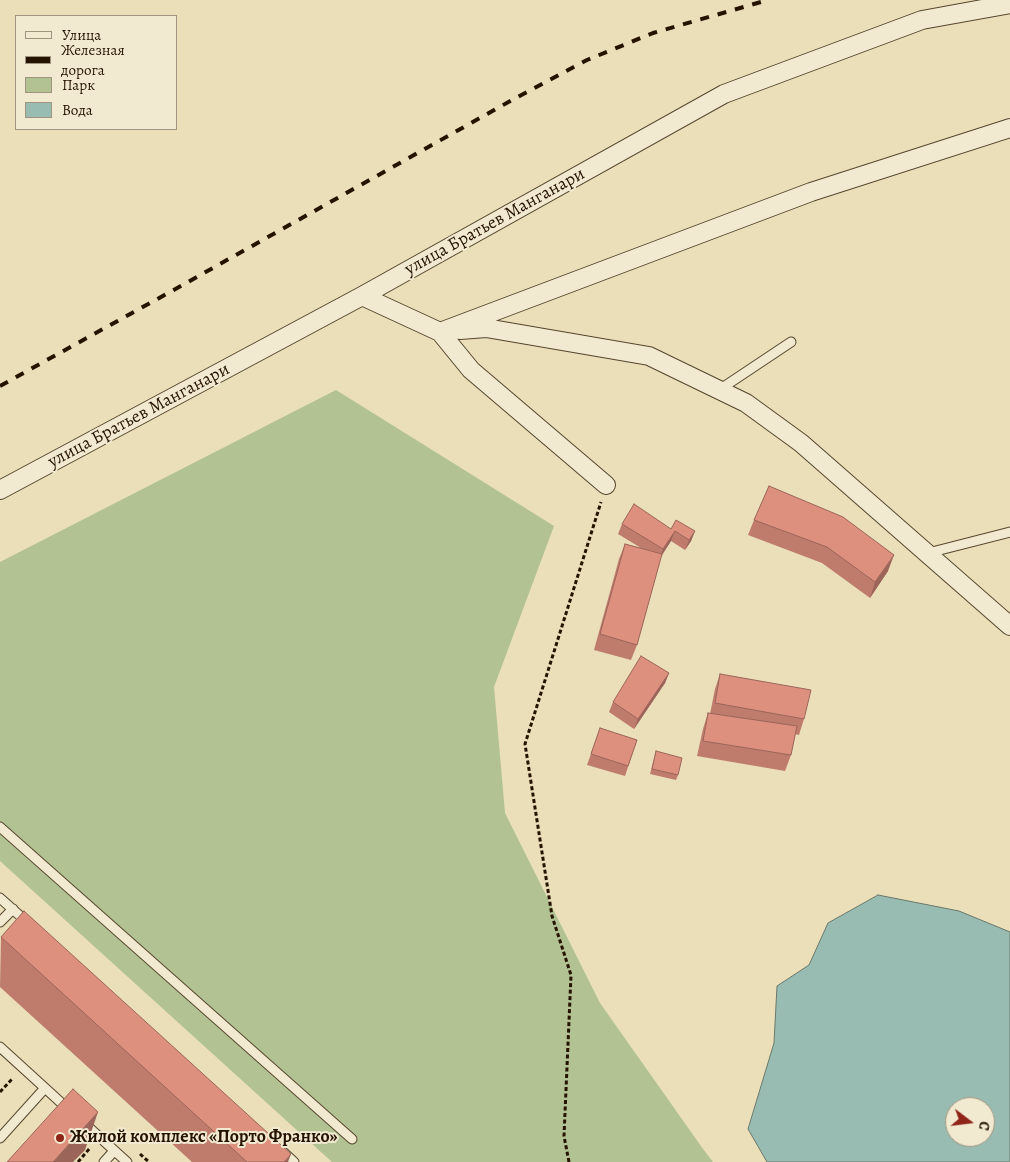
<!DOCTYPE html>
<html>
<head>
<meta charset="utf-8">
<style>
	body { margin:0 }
	#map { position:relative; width:1010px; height:1162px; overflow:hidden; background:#eadfb8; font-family:Alegreya,serif }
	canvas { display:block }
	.legend { position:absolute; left:15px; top:15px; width:162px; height:115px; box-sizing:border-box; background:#f1ead1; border:1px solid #9f947d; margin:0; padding:6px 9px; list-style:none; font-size:15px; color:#251300 }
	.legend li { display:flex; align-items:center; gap:10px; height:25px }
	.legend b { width:25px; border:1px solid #9f947d }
	.north { position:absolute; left:945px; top:1097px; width:50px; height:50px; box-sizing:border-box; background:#f1ead1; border:1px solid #9f947d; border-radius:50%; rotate:105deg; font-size:14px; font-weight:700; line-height:20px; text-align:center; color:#251300 }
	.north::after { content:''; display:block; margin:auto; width:18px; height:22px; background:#8f2418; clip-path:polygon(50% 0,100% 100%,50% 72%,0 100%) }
</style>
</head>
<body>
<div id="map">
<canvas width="1010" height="1162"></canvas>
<ul class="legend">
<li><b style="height:6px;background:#f1ead1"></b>Улица</li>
<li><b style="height:6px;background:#251300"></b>Железная дорога</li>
<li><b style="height:14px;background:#b2c292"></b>Парк</li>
<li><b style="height:14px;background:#98bcb2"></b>Вода</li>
</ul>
<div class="north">С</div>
</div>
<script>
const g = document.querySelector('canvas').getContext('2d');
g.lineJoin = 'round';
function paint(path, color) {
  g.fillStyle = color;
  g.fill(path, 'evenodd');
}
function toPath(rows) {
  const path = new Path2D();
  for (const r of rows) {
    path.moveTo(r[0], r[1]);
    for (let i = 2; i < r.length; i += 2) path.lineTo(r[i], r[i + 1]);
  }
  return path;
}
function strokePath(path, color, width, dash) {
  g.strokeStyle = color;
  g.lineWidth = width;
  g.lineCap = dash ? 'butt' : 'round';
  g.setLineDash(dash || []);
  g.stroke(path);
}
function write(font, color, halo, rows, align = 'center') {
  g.font = font + ' Alegreya,serif';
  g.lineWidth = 4;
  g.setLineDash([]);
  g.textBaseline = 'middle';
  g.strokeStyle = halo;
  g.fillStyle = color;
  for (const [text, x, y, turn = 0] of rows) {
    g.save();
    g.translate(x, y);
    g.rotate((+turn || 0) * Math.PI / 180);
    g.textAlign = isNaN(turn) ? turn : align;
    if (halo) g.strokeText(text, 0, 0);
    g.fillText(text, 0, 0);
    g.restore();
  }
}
paint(toPath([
	[336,390,554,526,494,687,505,813,600,1003,703,1149,713,1162,332,1162,0,861,0,562]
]), '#b2c292');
const water = toPath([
	[878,895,959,911,1010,932,1010,1162,767,1162,748,1129,774,1043,777,986,809,965,828,923,878,895],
	[955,1107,985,1107,985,1137,955,1137,955,1107]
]);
paint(water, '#98bcb2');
strokePath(water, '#6a786b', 1);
const service = toPath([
	[719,390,791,342],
	[928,553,1010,532],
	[0,827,352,1139],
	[0,898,28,923],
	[0,922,13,909],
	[0,1047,45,1088,0,1138],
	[45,1088,69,1110],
	[84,1123,127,1162],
	[281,1150,294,1162],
	[104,1162,114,1151]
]);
const minor = toPath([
	[362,296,440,332,811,192,1010,128],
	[460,330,486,328,649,356,746,403,801,443,1010,626],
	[440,332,471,370,606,485],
	[0,490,362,296,724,94,922,20,1010,4]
]);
strokePath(service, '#56462e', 11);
strokePath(minor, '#56462e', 20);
strokePath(toPath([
	[0,1092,13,1078],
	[140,1154,149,1162],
	[78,1162,90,1148],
	[569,1162,564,1136,571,975,552,916,525,744,601,502]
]), '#251300', 3, [4, 2.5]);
strokePath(service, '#f1ead1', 9);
strokePath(minor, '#f1ead1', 18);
strokePath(toPath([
	[0,386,179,287,512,100,587,60,653,33,768,0]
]), '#251300', 4, [9, 9]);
paint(toPath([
	[769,486,888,571,870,598,822,563,748,535,754,520],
	[622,524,671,529,695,531,691,541,685,550,671,541,661,557,637,645,631,660,594,650,619,559,625,544,641,548,618,534],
	[669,673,665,683,634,729,609,712,613,702],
	[720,674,804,719,799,735,795,734,791,755,785,771,697,756,703,729,708,713,710,714,715,689],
	[600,728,637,740,625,776,587,765],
	[656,751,678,775,676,780,650,774],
	[1,937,288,1162,192,1162,0,987]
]), '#bf7c6d');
paint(toPath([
	[675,531,671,541,659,559,663,549],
	[695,531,691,541,685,550,689,540],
	[894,555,888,571,870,598,875,582],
	[669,673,665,683,634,729,638,719],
	[98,1112,85,1150,73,1162,53,1162],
	[291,1154,288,1162,284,1162]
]), '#9b6559');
const building = toPath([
	[769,486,843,517,894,555,875,582,827,547,754,520,769,486],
	[634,504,671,529,676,520,695,531,689,540,675,531,663,549,622,524,634,504],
	[625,544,662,554,637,645,600,634,625,544],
	[641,656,669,673,638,719,613,702,641,656],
	[720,674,811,690,804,719,715,703,720,674],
	[708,713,797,726,791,755,703,741,708,713],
	[600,728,637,740,628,766,591,754,600,728],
	[656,751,682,758,678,775,652,769,656,751],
	[24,911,291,1154,284,1162,247,1162,1,937,24,911],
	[73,1089,98,1112,53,1162,7,1162,73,1089]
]);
paint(building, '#de907f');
strokePath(building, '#9b6559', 1);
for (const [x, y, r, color] of [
	[60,1138,5,"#8f2418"]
]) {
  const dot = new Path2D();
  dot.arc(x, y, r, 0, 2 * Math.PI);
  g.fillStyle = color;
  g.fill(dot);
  strokePath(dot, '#f1ead1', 2);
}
write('18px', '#251300', '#f1ead1', [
	["улица Братьев Манганари",495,222,-29],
	["улица Братьев Манганари",139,416,-28]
]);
write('bold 18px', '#251300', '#f1ead1', [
	["Жилой комплекс «Порто Франко»",70,1138]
], 'left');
</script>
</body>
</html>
